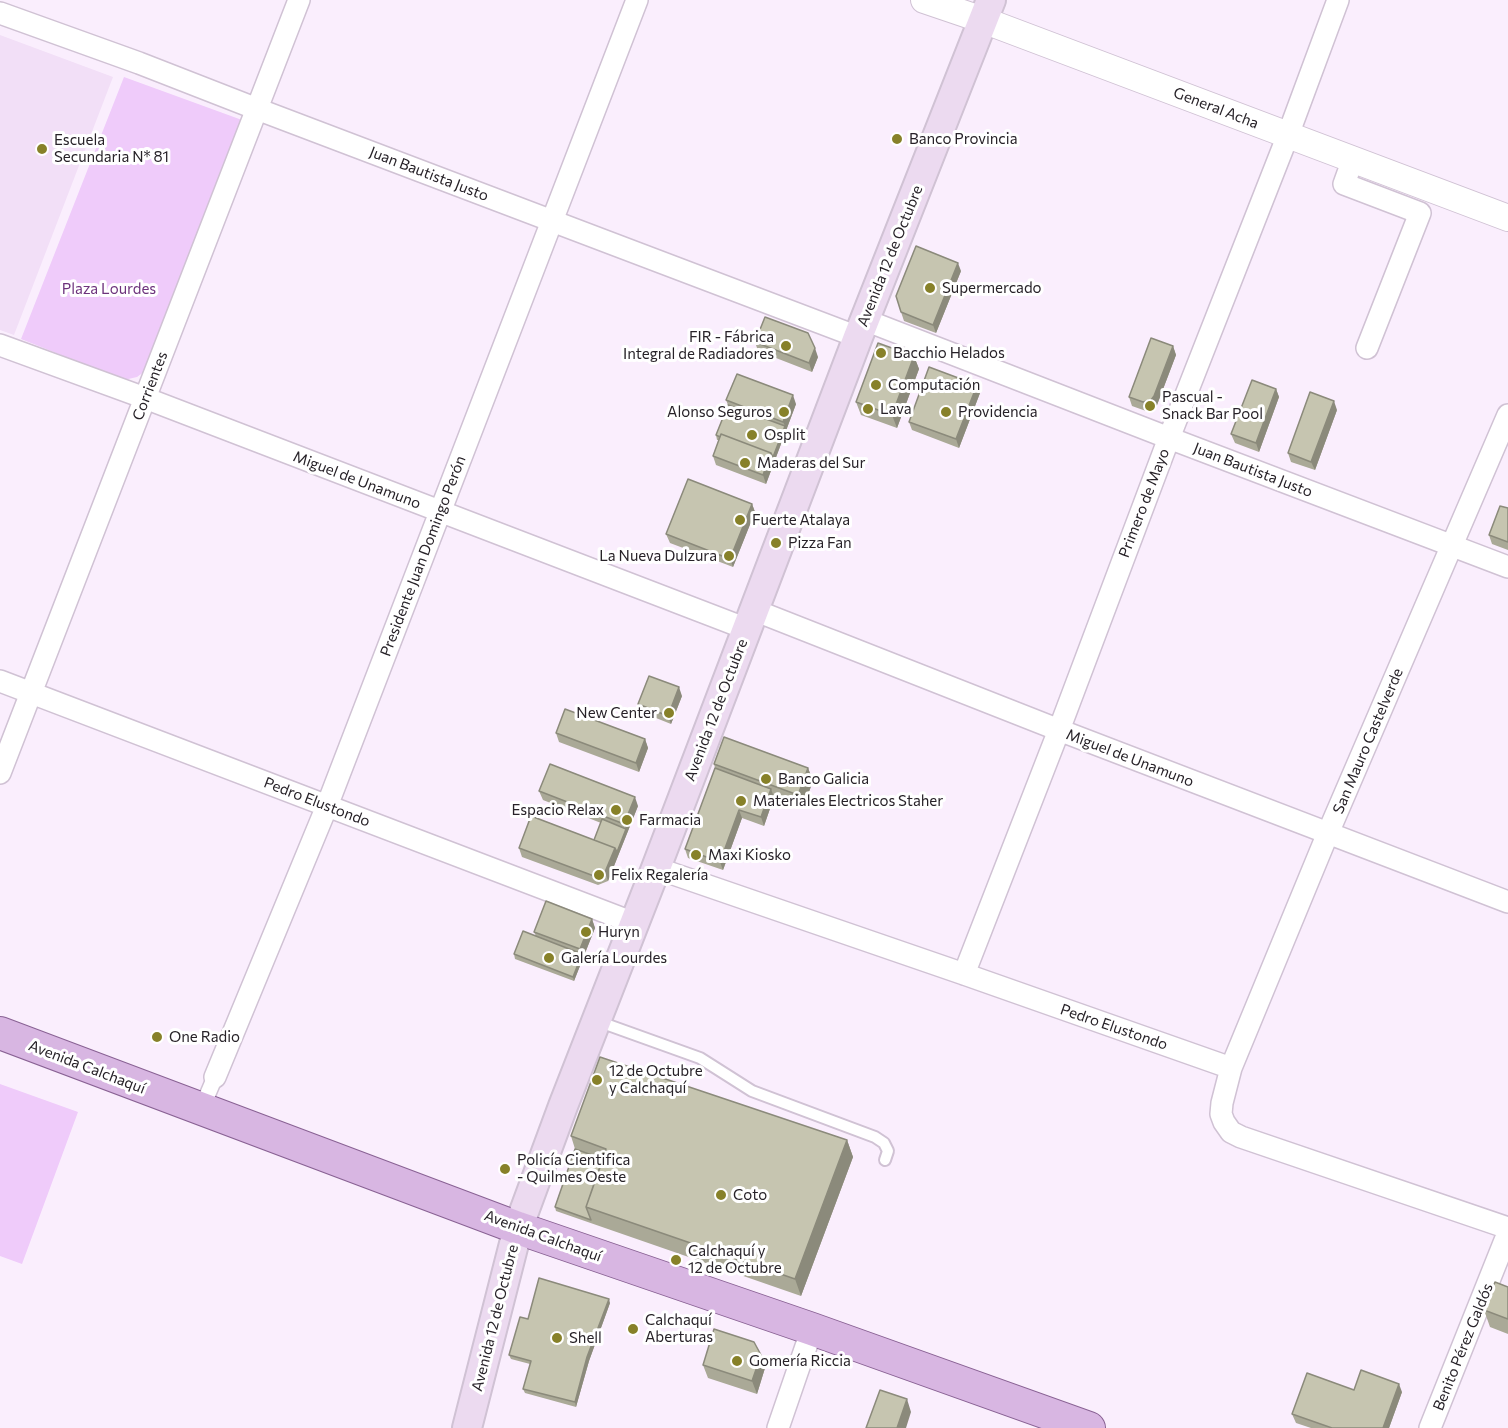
<!DOCTYPE html>
<html>
<head>
<meta charset="utf-8">
<style>
	body { margin:0 }
	canvas { display:block; background:#faeefd }
</style>
</head>
<body>
<canvas width="1508" height="1428"></canvas>
<script>
const g = document.querySelector('canvas').getContext('2d');
g.lineJoin = 'round';
function paint(path, color) {
  g.fillStyle = color;
  g.fill(path, 'evenodd');
}
function toPath(rows) {
  const path = new Path2D();
  for (const r of rows) {
    path.moveTo(r[0], r[1]);
    for (let i = 2; i < r.length; i += 2) path.lineTo(r[i], r[i + 1]);
  }
  return path;
}
function strokePath(path, color, width, dash) {
  g.strokeStyle = color;
  g.lineWidth = width;
  g.lineCap = dash ? 'butt' : 'round';
  g.setLineDash(dash || []);
  g.stroke(path);
}
function write(font, color, halo, rows, align = 'center') {
  g.font = font + ' Commissioner,sans-serif';
  g.lineWidth = 6;
  g.setLineDash([]);
  g.textBaseline = 'middle';
  g.strokeStyle = halo;
  g.fillStyle = color;
  for (const [text, x, y, turn = 0] of rows) {
    g.save();
    g.translate(x, y);
    g.rotate((+turn || 0) * Math.PI / 180);
    g.textAlign = isNaN(turn) ? turn : align;
    if (halo) g.strokeText(text, 0, 0);
    g.fillText(text, 0, 0);
    g.restore();
  }
}
paint(toPath([
	[0,35,113,77,14,335,0,330]
]), '#f2dff7');
paint(toPath([
	[124,77,242,120,145,371,137,377,124,380,21,339],
	[0,1084,78,1112,22,1264,0,1256]
]), '#efcbfa');
const service = toPath([
	[597,1021,700,1058,752,1091,875,1137,884,1143,888,1151,885,1160]
]);
const pedestrian = toPath([
	[201,1110,215,1077]
]);
const minor = toPath([
	[0,13,139,63,257,109,858,337],
	[1353,159,1344,184,1420,213,1367,348],
	[865,320,1169,438,1508,567],
	[0,345,145,398,747,629],
	[1508,415,1328,833,1231,1068,1222,1103,1221,1114,1224,1122,1231,1132,1241,1137,1508,1228],
	[754,610,1059,730,1508,902],
	[0,681,634,923],
	[0,773,299,0],
	[656,868,964,974,1231,1068],
	[964,974,1059,730,1169,438,1288,135,1338,0],
	[215,1077,327,806,637,0],
	[778,1428,812,1329],
	[1430,1428,1508,1233]
]);
const tertiary = toPath([
	[924,0,983,20,1508,218]
]);
const secondary = toPath([
	[467,1428,518,1228,563,1106,656,868,858,337,991,0]
]);
const primary = toPath([
	[0,1033,518,1228,812,1329,1089,1428]
]);
strokePath(service, '#d0c2d4', 14);
strokePath(pedestrian, '#d0c2d4', 18);
strokePath(minor, '#d0c2d4', 24);
strokePath(tertiary, '#d0c2d4', 28);
strokePath(secondary, '#d0c2d4', 32);
strokePath(primary, '#896294', 34);
strokePath(service, '#fff', 10);
strokePath(pedestrian, '#fff', 15);
strokePath(minor, '#fff', 21);
strokePath(tertiary, '#fff', 26);
strokePath(secondary, '#ecdaf0', 28);
strokePath(primary, '#d8b6e2', 32);
paint(toPath([
	[961,271,936,333,904,321,901,312],
	[755,342,818,357,812,372,758,351],
	[1173,346,1176,355,1157,405,1155,408,1146,411,1132,406,1129,397],
	[914,356,919,369,897,428,861,415,856,402],
	[1276,389,1279,397,1259,452,1235,443,1231,434],
	[980,393,959,448,912,430,909,422],
	[726,400,796,404,766,484,716,465,713,456,719,440,717,440,716,435,728,405],
	[1337,410,1315,470,1291,462,1288,453],
	[752,504,755,512,733,567,670,543,666,534],
	[1508,508,1508,550,1492,544,1489,535],
	[682,696,671,724,641,712,638,704],
	[556,733,645,739,648,748,639,772,559,742],
	[714,764,808,768,813,781,803,808,774,797,764,826,742,818,723,870,688,858,685,849,715,768],
	[539,791,638,806,608,881,598,885,522,857,519,848,594,840,601,823,543,800],
	[592,919,595,928,574,981,515,959,514,954,536,936,534,932],
	[571,1136,847,1140,853,1157,801,1296,556,1211,555,1207,575,1149],
	[1508,1287,1508,1334,1490,1327,1484,1310],
	[610,1303,589,1361,576,1407,525,1393,523,1389,530,1364,511,1359,509,1355,528,1319],
	[703,1365,765,1368,757,1394,708,1378],
	[1354,1390,1402,1392,1389,1428,1311,1428,1296,1423,1292,1414]
]), '#aaa997');
paint(toPath([
	[958,263,961,271,936,333,933,325],
	[1173,346,1176,355,1157,405,1155,408,1151,400],
	[815,348,818,357,812,372,809,363],
	[914,356,919,369,897,428,892,415],
	[977,385,980,393,959,448,956,439],
	[1276,389,1279,397,1259,452,1256,443],
	[793,395,796,404,766,484,763,475,771,453,785,426,783,422],
	[1334,401,1337,410,1315,470,1311,462],
	[752,504,755,512,733,567,730,559],
	[679,687,682,696,671,724,668,716],
	[645,739,648,748,639,772,636,763],
	[808,768,813,781,803,808,798,795],
	[771,789,774,797,764,826,761,817],
	[635,797,638,806,608,881,605,872,615,848,626,829,624,824],
	[739,810,742,818,723,870,720,862],
	[592,919,595,928,574,981,573,977,582,954,580,949],
	[847,1140,853,1157,801,1296,795,1279],
	[609,1299,610,1303,589,1361,576,1407,575,1402,587,1357],
	[761,1355,765,1368,757,1394,752,1381],
	[1399,1384,1402,1392,1389,1428,1383,1428],
	[907,1399,911,1412,906,1428,897,1428]
]), '#8b8a7b');
const building = toPath([
	[916,246,958,263,933,325,901,312,896,296,916,246],
	[765,317,808,333,815,348,809,363,755,342,765,317],
	[1151,338,1173,346,1154,396,1151,400,1143,402,1129,397,1151,338],
	[878,343,914,356,892,415,856,402,878,343],
	[929,367,977,385,956,439,909,422,929,367],
	[737,374,793,395,783,422,726,400,737,374],
	[1252,380,1276,389,1256,443,1231,434,1252,380],
	[1310,392,1334,401,1311,462,1288,453,1310,392],
	[728,405,785,426,773,457,771,453,721,434,720,437,716,435,728,405],
	[721,434,771,453,763,475,713,456,721,434],
	[688,479,752,504,730,559,666,534,688,479],
	[1500,506,1508,508,1508,542,1489,535,1500,506],
	[649,676,679,687,668,716,638,704,649,676],
	[565,709,645,739,636,763,556,733,565,709],
	[724,737,808,768,798,795,714,764,724,737],
	[550,764,635,797,624,824,539,791,550,764],
	[715,768,771,789,761,817,739,810,720,862,685,849,715,768],
	[531,816,615,848,605,872,594,876,519,848,531,816],
	[602,819,626,829,617,852,615,848,594,840,602,819],
	[546,901,592,919,580,949,534,932,546,901],
	[523,931,582,954,573,977,514,954,523,931],
	[600,1057,847,1140,795,1279,586,1207,606,1149,571,1136,600,1057],
	[575,1149,603,1159,586,1207,591,1220,555,1207,575,1149],
	[539,1278,609,1299,587,1357,575,1402,523,1389,531,1361,509,1355,520,1317,528,1319,539,1278],
	[1495,1282,1508,1287,1508,1319,1484,1310,1495,1282],
	[714,1329,754,1342,761,1355,752,1381,703,1365,714,1329],
	[1361,1370,1399,1384,1383,1428,1332,1428,1292,1414,1307,1373,1354,1390,1361,1370],
	[880,1390,907,1399,897,1428,866,1428,880,1390]
]);
paint(building, '#c6c5b0');
strokePath(building, '#8b8a7b', 1.5);
for (const [x, y, r, color] of [
	[897,139,6,"#878129"],
	[42,149,6,"#878129"],
	[930,288,6,"#878129"],
	[786,346,6,"#878129"],
	[881,353,6,"#878129"],
	[876,385,6,"#878129"],
	[1150,406,6,"#878129"],
	[868,409,6,"#878129"],
	[784,412,6,"#878129"],
	[946,412,6,"#878129"],
	[752,435,6,"#878129"],
	[745,463,6,"#878129"],
	[740,520,6,"#878129"],
	[776,543,6,"#878129"],
	[729,556,6,"#878129"],
	[669,713,6,"#878129"],
	[766,779,6,"#878129"],
	[741,801,6,"#878129"],
	[616,810,6,"#878129"],
	[627,820,6,"#878129"],
	[696,855,6,"#878129"],
	[599,875,6,"#878129"],
	[586,932,6,"#878129"],
	[549,958,6,"#878129"],
	[157,1037,6,"#878129"],
	[597,1080,6,"#878129"],
	[505,1169,6,"#878129"],
	[721,1195,6,"#878129"],
	[676,1260,6,"#878129"],
	[633,1329,6,"#878129"],
	[557,1338,6,"#878129"],
	[737,1361,6,"#878129"]
]) {
  const dot = new Path2D();
  dot.arc(x, y, r, 0, 2 * Math.PI);
  g.fillStyle = color;
  g.fill(dot);
  strokePath(dot, '#fff', 2);
}
write('15px', '#272228', '#fff', [
	["General Acha",1216,108,21],
	["Juan Bautista Justo",429,174,21],
	["Avenida 12 de Octubre",890,256,-68],
	["Corrientes",150,386,-69],
	["Juan Bautista Justo",1253,470,21],
	["Miguel de Unamuno",357,480,21],
	["Primero de Mayo",1144,503,-69],
	["Presidente Juan Domingo Perón",423,556,-69],
	["Avenida 12 de Octubre",716,710,-69],
	["San Mauro Castelverde",1368,741,-67],
	["Miguel de Unamuno",1130,758,21],
	["Pedro Elustondo",317,802,21],
	["Pedro Elustondo",1114,1027,19],
	["Avenida Calchaquí",87,1067,21],
	["Avenida Calchaquí",543,1236,20],
	["Avenida 12 de Octubre",495,1318,-76],
	["Benito Pérez Galdós",1463,1347,-68]
]);
write('15px', '#272228', '#fff', [
	["Banco Provincia",909,139],
	["Escuela",54,140],
	["Secundaria N* 81",54,157],
	["Supermercado",942,288],
	["FIR - Fábrica",774,337,"right"],
	["Integral de Radiadores",774,354,"right"],
	["Bacchio Helados",893,353],
	["Computación",888,385],
	["Pascual -",1162,397],
	["Snack Bar Pool",1162,414],
	["Lava",880,409],
	["Alonso Seguros",772,412,"right"],
	["Providencia",958,412],
	["Osplit",764,435],
	["Maderas del Sur",757,463],
	["Fuerte Atalaya",752,520],
	["Pizza Fan",788,543],
	["La Nueva Dulzura",717,556,"right"],
	["New Center",657,713,"right"],
	["Banco Galicia",778,779],
	["Materiales Electricos Staher",753,801],
	["Espacio Relax",604,810,"right"],
	["Farmacia",639,820],
	["Maxi Kiosko",708,855],
	["Felix Regalería",611,875],
	["Huryn",598,932],
	["Galería Lourdes",561,958],
	["One Radio",169,1037],
	["12 de Octubre",609,1071],
	["y Calchaquí",609,1088],
	["Policía Cientifica",517,1160],
	["- Quilmes Oeste",517,1177],
	["Coto",733,1195],
	["Calchaquí y",688,1251],
	["12 de Octubre",688,1268],
	["Calchaquí",645,1320],
	["Aberturas",645,1337],
	["Shell",569,1338],
	["Gomería Riccia",749,1361]
], 'left');
write('15px', '#6d337c', '#fff', [
	["Plaza Lourdes",109,289]
]);
</script>
</body>
</html>
